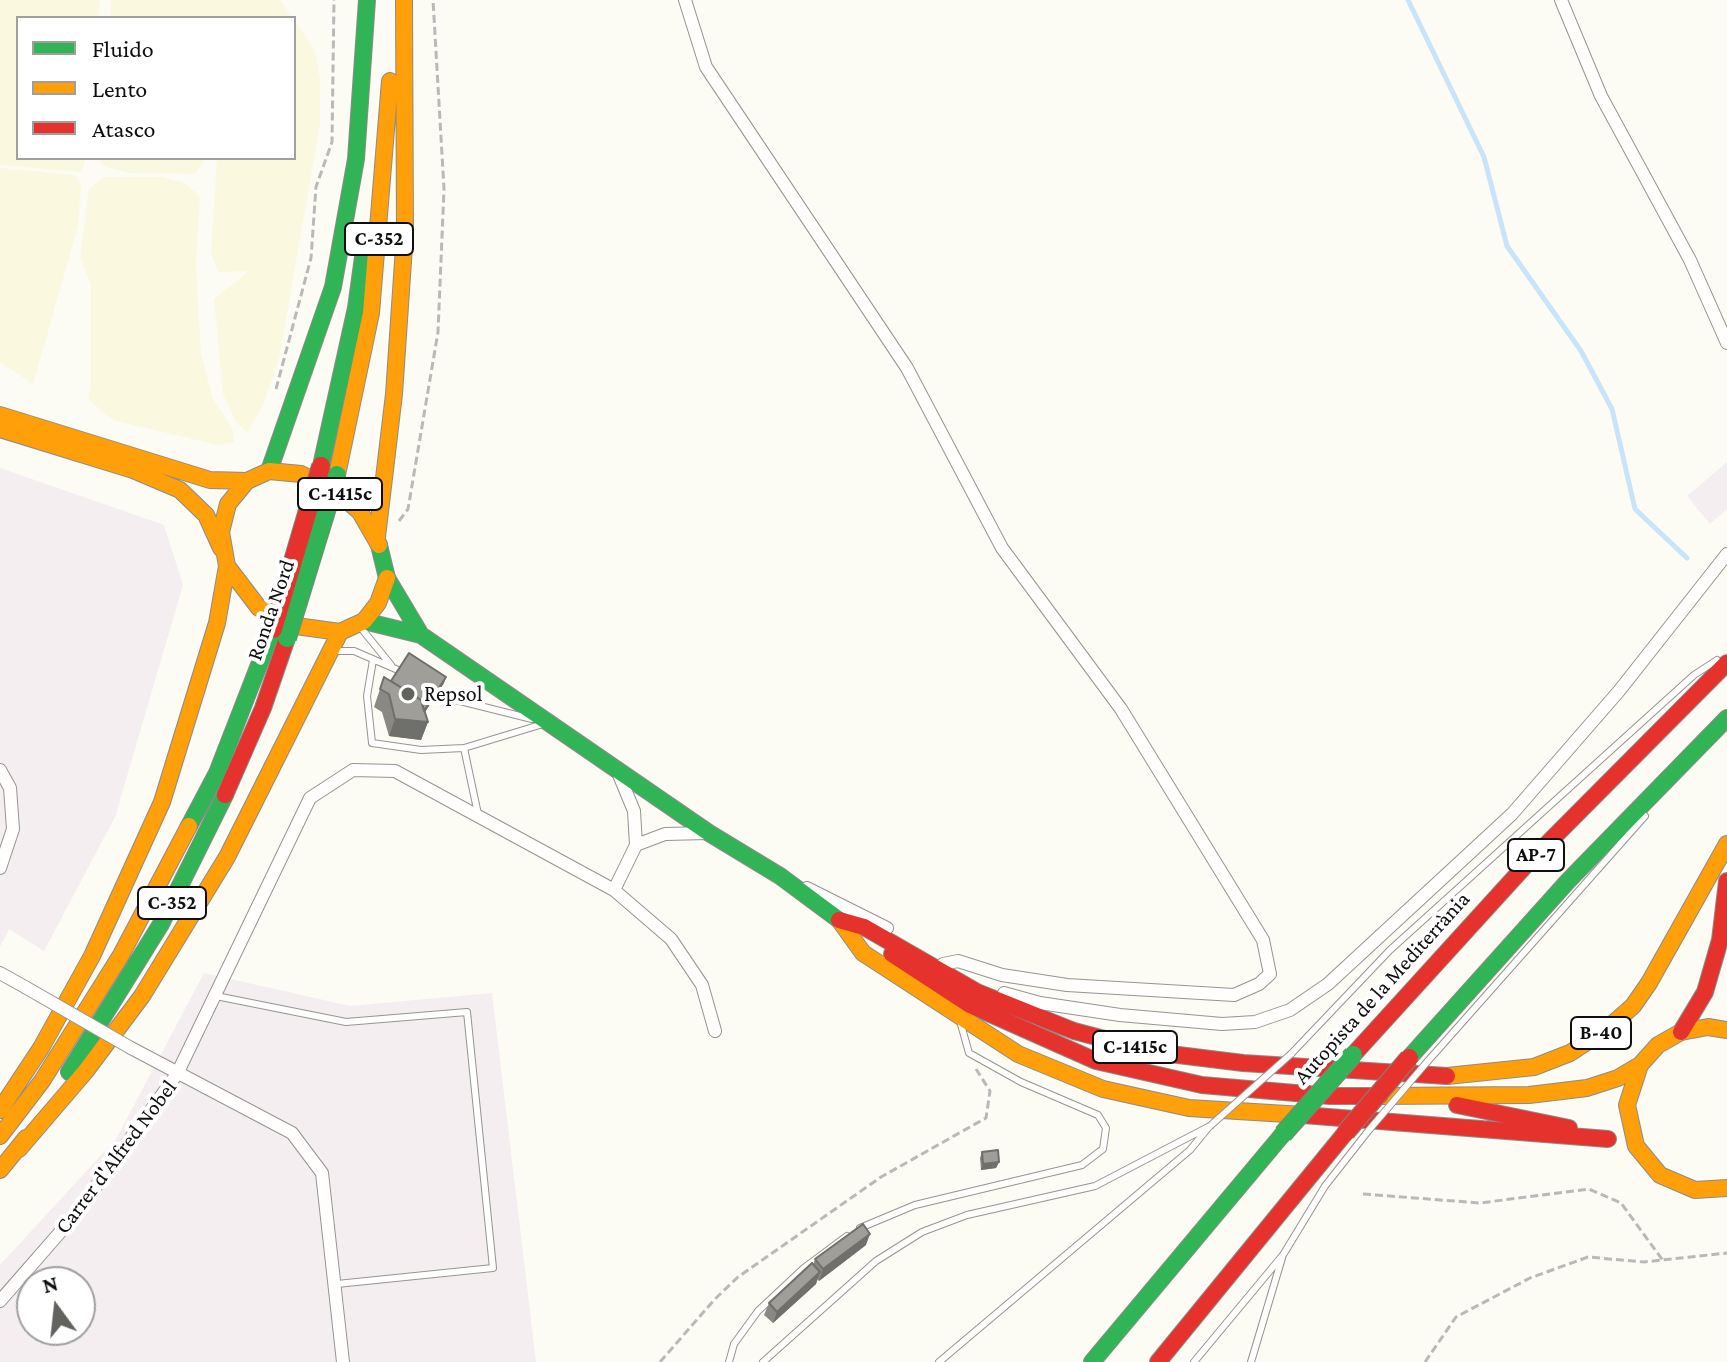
<!DOCTYPE html>
<html>
<head>
<meta charset="utf-8">
<style>
	body { margin:0 }
	#map { position:relative; width:1727px; height:1362px; overflow:hidden; background:#fcfbf4; font-family:"Crimson Pro",serif }
	canvas { display:block }
	.legend { position:absolute; left:16px; top:16px; width:280px; height:144px; box-sizing:border-box; background:#fff; border:2px solid #9f9f9f; margin:0; padding:10px 14px; list-style:none; font-size:24px; color:#0f0f0f }
	.legend li { display:flex; align-items:center; gap:16px; height:40px }
	.legend b { width:40px; border:2px solid #9f9f9f }
	.north { position:absolute; left:16px; top:1266px; width:80px; height:80px; box-sizing:border-box; background:#fff; border:2px solid #9f9f9f; border-radius:50%; rotate:345deg; font-size:22px; font-weight:700; line-height:32px; text-align:center; color:#0f0f0f }
	.north::after { content:''; display:block; margin:auto; width:28px; height:36px; background:#62625f; clip-path:polygon(50% 0,100% 100%,50% 72%,0 100%) }
</style>
</head>
<body>
<div id="map">
<canvas width="1727" height="1362"></canvas>
<ul class="legend">
<li><b style="height:10px;background:#30b455"></b>Fluido</li>
<li><b style="height:10px;background:#ff9f0a"></b>Lento</li>
<li><b style="height:10px;background:#e5322d"></b>Atasco</li>
</ul>
<div class="north">N</div>
</div>
<script>
const g = document.querySelector('canvas').getContext('2d');
g.lineJoin = 'round';
function paint(path, color) {
  g.fillStyle = color;
  g.fill(path, 'evenodd');
}
function toPath(rows) {
  const path = new Path2D();
  for (const r of rows) {
    path.moveTo(r[0], r[1]);
    for (let i = 2; i < r.length; i += 2) path.lineTo(r[i], r[i + 1]);
  }
  return path;
}
function strokePath(path, color, width, dash) {
  g.strokeStyle = color;
  g.lineWidth = width;
  g.lineCap = dash ? 'butt' : 'round';
  g.setLineDash(dash || []);
  g.stroke(path);
}
function write(font, color, halo, rows, align = 'center') {
  g.font = font + ' "Crimson Pro",serif';
  g.lineWidth = 8;
  g.setLineDash([]);
  g.textBaseline = 'middle';
  g.strokeStyle = halo;
  g.fillStyle = color;
  for (const [text, x, y, turn = 0] of rows) {
    g.save();
    g.translate(x, y);
    g.rotate((+turn || 0) * Math.PI / 180);
    g.textAlign = isNaN(turn) ? turn : align;
    if (halo) g.strokeText(text, 0, 0);
    g.fillText(text, 0, 0);
    g.restore();
  }
}
paint(toPath([
	[1727,462,1727,509,1710,524,1687,496],
	[0,468,164,525,183,585,115,817,44,951,9,929,0,947],
	[204,973,350,1006,492,993,536,1362,0,1362,0,1265,116,1139],
	[32,1282,80,1282,80,1330,32,1330]
]), '#f4eef1');
paint(toPath([
	[0,0,100,0,98,18,18,18,18,158,85,158,82,172,0,165],
	[111,0,280,0,293,18,110,18],
	[294,19,315,51,320,79,320,124,279,359,264,403,247,433,235,420,223,394,214,299,249,271,218,272,211,253,217,158,294,158],
	[97,158,206,158,195,174,130,173,106,167],
	[0,168,75,175,81,185,78,227,33,384,0,362],
	[104,177,162,177,185,183,200,197,196,264,201,354,213,399,232,428,234,442,218,445,112,420,88,399,91,385,91,285,80,257,89,189]
]), '#faf9df');
strokePath(toPath([
	[1408,0,1484,157,1507,246,1581,351,1612,409,1635,509,1687,558]
]), '#c8e4f9', 5);
const lane = toPath([
	[361,628,391,665],
	[337,651,354,651,405,673],
	[373,660,367,696,372,743,421,750,464,748,543,724],
	[432,689,448,698,532,719],
	[464,748,478,814],
	[216,996,346,1022,467,1012,493,1268,337,1284],
	[1291,1054,1390,950,1694,675,1717,660],
	[1427,1062,1645,816],
	[860,1228,915,1205,1082,1165,1103,1149,1106,1128,1098,1115,1021,1082,969,1053,960,1021],
	[729,1362,734,1344,758,1311,804,1268,847,1236],
	[763,1362,876,1261,922,1232,967,1215,1095,1186,1210,1126],
	[939,1362,1190,1150,1208,1128],
	[1194,1362,1283,1255,1325,1186,1369,1130],
	[1251,1362,1282,1258]
]);
const street = toPath([
	[685,0,706,67,907,368,1002,548,1121,709,1263,940,1270,974,1259,984,1234,995,1067,985,1002,975,958,961,943,964],
	[1561,0,1601,96,1690,260,1727,343],
	[0,770,10,788,13,829,0,868],
	[636,845,665,834,707,833],
	[807,888,887,928],
	[614,890,636,845,634,811,617,770],
	[0,973,25,987],
	[1004,993,1040,1003,1120,1015,1222,1024,1255,1022,1290,1010,1328,984,1512,814,1619,691,1727,554],
	[131,1048,292,1133,322,1173,343,1362],
	[0,1301,76,1214,177,1074,310,798,353,770,395,771,614,890,671,939,702,985,715,1031]
]);
const fast = toPath([
	[321,466,356,308,363,257],
	[269,471,333,287,356,159,367,0],
	[379,545,387,578,421,635,709,833,780,876,850,928],
	[364,621,421,635],
	[189,826,217,773,273,629],
	[1409,1058,1568,881,1727,718],
	[69,1072,161,924,225,795],
	[1092,1362,1283,1134]
]);
const slow = toPath([
	[0,415,210,480,247,481],
	[0,429,133,470,180,490,206,515,221,548],
	[337,475,371,313,390,81],
	[377,537,394,394,405,232,404,0],
	[379,545,360,512,337,492,301,474,269,471,247,481,228,504,221,532,227,566,259,608,296,626,340,632,364,621,378,603,387,578],
	[840,921,863,953,1018,1054,1103,1089,1189,1108,1303,1115],
	[1727,1030,1708,1027,1681,1032,1658,1045,1640,1065,1627,1105,1636,1146,1660,1175,1695,1190,1727,1188],
	[1447,1076,1534,1067,1570,1053,1608,1028,1633,1006,1649,983,1727,844],
	[1380,1096,1529,1095,1587,1088,1618,1078,1640,1065],
	[0,1110,41,1048,92,956,162,802,217,623,227,566],
	[0,1136,42,1081,121,955,189,826],
	[19,1149,85,1072,142,996,227,857,340,632],
	[0,1170,26,1138]
]);
const jam = toPath([
	[225,795,263,708,287,638],
	[839,920,864,927,977,992,1074,1031,1154,1052,1243,1063,1447,1076],
	[892,954,970,1005,1096,1061,1202,1085,1330,1096,1380,1096],
	[1681,1032,1705,992,1720,940,1727,881],
	[1353,1055,1525,866,1727,663],
	[1457,1105,1569,1128],
	[1303,1115,1608,1139],
	[1158,1362,1346,1132]
]);
strokePath(lane, '#969592', 8);
strokePath(street, '#969592', 14);
strokePath(fast, '#8c8c89', 18);
strokePath(slow, '#8c8c89', 18);
strokePath(jam, '#8c8c89', 18);
strokePath(toPath([
	[276,389,311,258,316,187,332,142,334,0],
	[399,521,408,509,438,332,444,189,433,0],
	[1363,1194,1480,1203,1589,1189,1621,1203,1664,1262],
	[660,1362,715,1299,738,1277,881,1177,986,1118,990,1091,976,1069],
	[1425,1362,1456,1317,1530,1278,1588,1257,1644,1262,1727,1253]
]), '#b9b9b8', 3, [8, 4]);
strokePath(lane, '#fffefd', 6);
strokePath(street, '#fffefd', 12);
strokePath(fast, '#30b455', 16);
strokePath(slow, '#ff9f0a', 16);
strokePath(jam, '#e5322d', 16);
const laneBridge = toPath([
	[1210,1126,1291,1054],
	[1369,1130,1427,1062]
]);
const streetBridge = toPath([
	[25,987,131,1048]
]);
const fastBridge = toPath([
	[287,638,337,475],
	[1283,1134,1353,1055]
]);
const jamBridge = toPath([
	[273,629,321,466],
	[1346,1132,1409,1058]
]);
strokePath(laneBridge, '#969592', 8, []);
strokePath(streetBridge, '#969592', 14, []);
strokePath(fastBridge, '#83837f', 20, []);
strokePath(jamBridge, '#83837f', 20, []);
strokePath(laneBridge, '#fffefd', 6);
strokePath(streetBridge, '#fffefd', 12);
strokePath(fastBridge, '#30b455', 18);
strokePath(jamBridge, '#e5322d', 18);
paint(toPath([
	[384,677,391,681,444,683,425,712,428,722,421,740,389,736,382,712,374,707],
	[982,1152,999,1162,996,1168,981,1170,980,1158],
	[866,1245,819,1281,817,1279,816,1284,773,1323,764,1315,769,1303,813,1265,815,1259]
]), '#898884');
paint(toPath([
	[446,677,444,683,419,721,421,715],
	[395,719,428,722,421,740,389,736],
	[999,1162,996,1168,981,1170,983,1164],
	[870,1234,866,1245,819,1281,823,1269],
	[820,1272,816,1284,773,1323,777,1312]
]), '#6f6f6b');
const building = toPath([
	[409,653,446,677,424,711,421,700,391,681,409,653],
	[384,677,421,700,428,722,395,719,389,694,380,689,384,677],
	[998,1150,999,1162,983,1164,982,1152,998,1150],
	[863,1224,870,1234,823,1269,815,1259,863,1224],
	[812,1263,820,1272,777,1312,769,1303,812,1263]
]);
paint(building, '#9f9e99');
strokePath(building, '#6f6f6b', 2);
for (const [x, y, r, color] of [
	[408,694,8,"#62625f"]
]) {
  const dot = new Path2D();
  dot.arc(x, y, r, 0, 2 * Math.PI);
  g.fillStyle = color;
  g.fill(dot);
  strokePath(dot, '#fff', 3);
}
for (const [x, y, w] of [
	[379,239,68],
	[340,494,84],
	[1536,855,56],
	[172,903,68],
	[1601,1033,60],
	[1135,1047,84]
]) {
  const box = new Path2D();
  box.roundRect(x - w / 2, y - 16, w, 32, 6);
  g.fillStyle = '#fff';
  g.fill(box);
  strokePath(box, '#0f0f0f', 2);
}
write('bold 20px', '#0f0f0f', null, [
	["C-352",379,239],
	["C-1415c",340,494],
	["AP-7",1536,855],
	["C-352",172,903],
	["B-40",1601,1033],
	["C-1415c",1135,1047]
]);
write('22px', '#0f0f0f', '#fff', [
	["Ronda Nord",271,610,-71],
	["Autopista de la Mediterrània",1382,988,-48],
	["Carrer d'Alfred Nobel",116,1157,-53]
]);
write('22px', '#0f0f0f', '#fff', [
	["Repsol",424,694]
], 'left');
</script>
</body>
</html>
